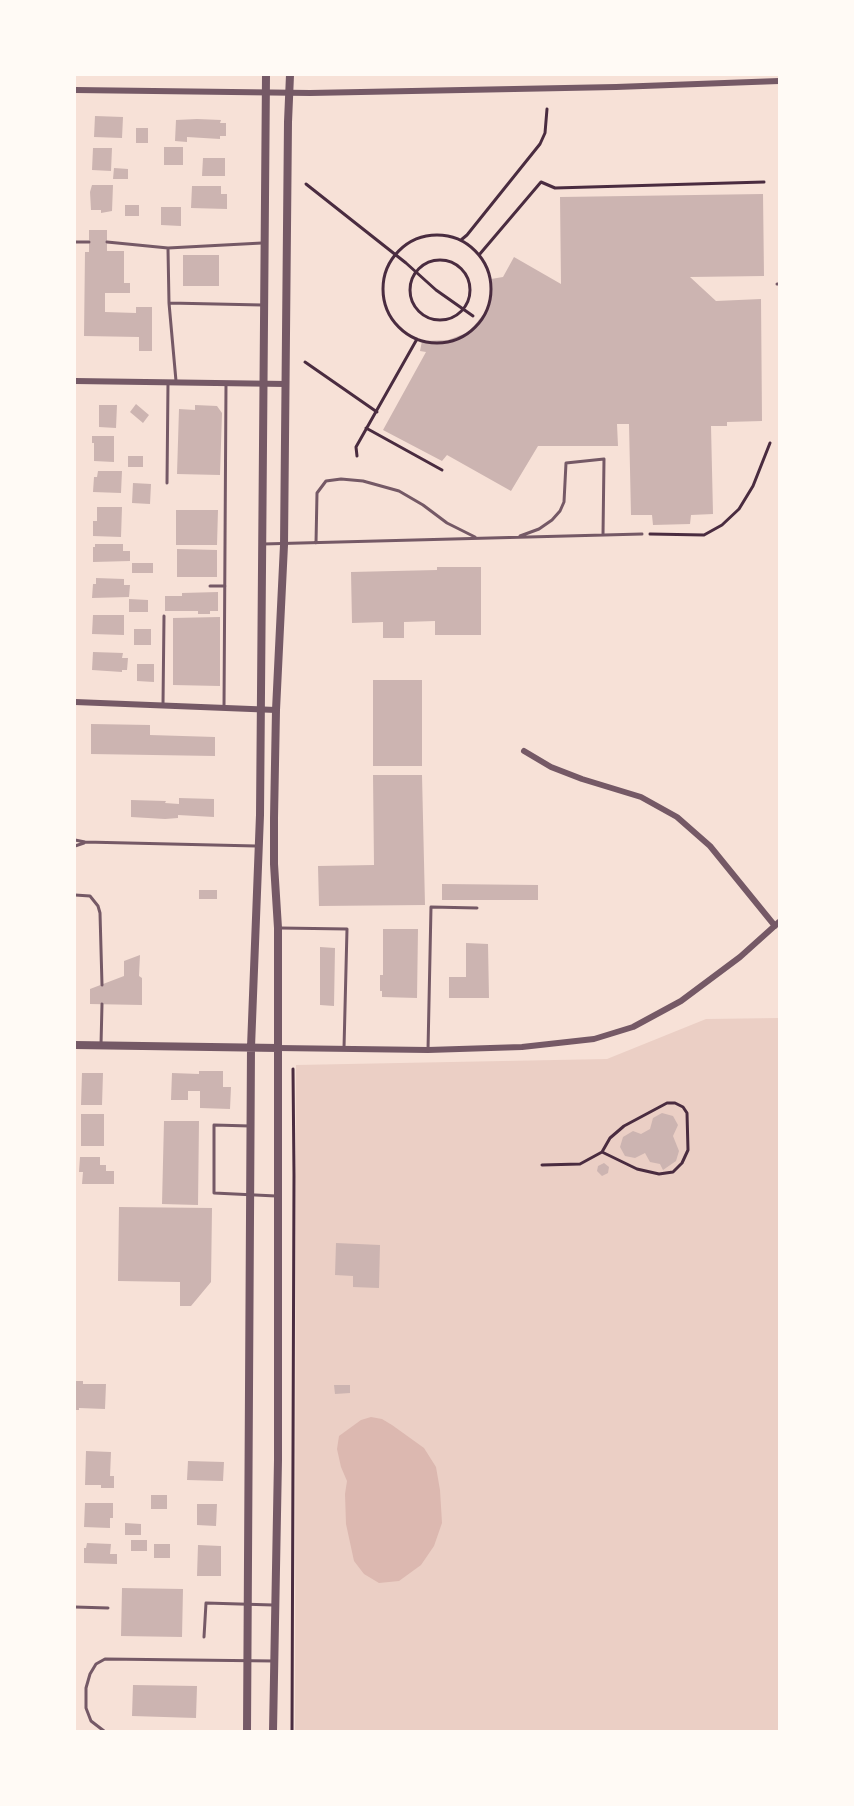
<!DOCTYPE html>
<html>
<head>
<meta charset="utf-8">
<style>
	body { margin:0 }
	#map { position:relative; width:854px; height:1806px; overflow:hidden; background:#f7e1d7; font-family:Helvetica,sans-serif }
	canvas { display:block }
	.frame { position:absolute; inset:0; border:76px solid #fffaf5; pointer-events:none }
</style>
</head>
<body>
<div id="map">
<canvas width="854" height="1806"></canvas>
<div class="frame"></div>
</div>
<script>
const g = document.querySelector('canvas').getContext('2d');
g.lineJoin = 'round';
function paint(path, color) {
  g.fillStyle = color;
  g.fill(path, 'evenodd');
}
function toPath(rows) {
  const path = new Path2D();
  for (const r of rows) {
    if (r.length === 3) {
      path.moveTo(r[0] + r[2], r[1]);
      path.arc(r[0], r[1], r[2], 0, 2 * Math.PI);
      continue;
    }
    path.moveTo(r[0], r[1]);
    for (let i = 2; i < r.length; i += 2) path.lineTo(r[i], r[i + 1]);
  }
  return path;
}
function strokePath(path, color, width, dash) {
  g.strokeStyle = color;
  g.lineWidth = width;
  g.lineCap = dash ? 'butt' : 'round';
  g.setLineDash(dash || []);
  g.stroke(path);
}
paint(toPath([
	[779,1018,779,1731,295,1731,296,1065,607,1059,706,1019]
]), '#ebcfc5');
paint(toPath([
	[371,1417,382,1419,392,1425,424,1448,436,1467,440,1490,442,1523,434,1546,421,1565,399,1581,379,1583,364,1574,354,1561,346,1524,345,1494,347,1481,341,1467,337,1449,339,1436,361,1420]
]), '#dcb8b0');
paint(toPath([
	[95,116,123,117,122,138,94,137],
	[197,119,221,120,220,123,226,123,226,136,220,136,220,139,187,137,187,142,175,141,176,120],
	[136,128,148,128,148,143,136,143],
	[164,147,183,147,183,165,164,165],
	[93,148,112,148,111,171,92,170],
	[203,158,225,158,225,176,202,176],
	[114,168,128,169,128,179,113,179],
	[92,185,113,185,112,211,101,213,101,210,91,210,90,192],
	[192,186,221,186,221,194,227,194,227,209,191,208],
	[763,194,764,276,690,277,716,301,761,299,762,421,727,422,727,426,711,426,713,514,691,515,690,524,653,525,652,515,631,515,629,424,617,424,618,446,538,446,511,491,447,455,442,461,383,430,426,352,420,351,422,341,448,340,469,332,486,311,490,298,491,279,503,277,514,257,561,284,560,197],
	[125,205,139,205,139,216,125,216],
	[161,207,181,207,181,226,161,225],
	[89,230,107,230,107,251,124,251,124,283,130,283,130,293,105,293,105,312,136,313,136,307,152,307,152,351,139,351,139,337,84,336,85,252,89,252],
	[183,255,219,255,219,286,183,286],
	[136,404,149,415,143,423,130,412],
	[99,405,117,405,116,428,99,427],
	[195,405,217,406,222,413,220,475,177,474,179,409,195,410],
	[92,436,114,436,114,462,94,461,94,443,92,443],
	[128,456,143,456,143,467,128,467],
	[98,471,122,471,121,493,93,492,94,477,97,477],
	[133,483,151,484,150,504,132,503],
	[97,507,122,507,121,537,93,536,93,521,97,521],
	[176,510,218,510,217,545,176,545],
	[95,544,123,544,123,551,130,551,130,561,93,562,93,547,95,547],
	[177,549,217,550,217,577,177,577],
	[132,563,153,563,153,573,132,573],
	[437,567,481,567,481,635,435,635,435,621,404,622,404,638,383,638,383,622,352,623,351,572,437,570],
	[96,578,124,579,124,585,130,585,129,597,92,598,93,584,96,584],
	[218,592,218,611,210,611,210,614,198,614,198,611,165,611,165,596,182,596,182,593],
	[129,599,148,600,148,612,129,612],
	[93,615,124,615,124,635,92,634],
	[220,617,220,686,173,685,173,618],
	[134,629,151,629,151,645,134,645],
	[93,652,123,653,122,658,128,658,127,670,122,670,122,672,92,670],
	[137,664,154,664,154,682,137,681],
	[373,680,422,680,422,766,373,766],
	[91,724,150,725,150,735,215,737,215,756,91,754],
	[373,775,422,775,425,905,319,906,318,866,374,865],
	[179,798,214,799,214,817,178,815,178,818,165,819,131,817,131,800,166,801,165,803,179,804],
	[442,884,538,885,538,900,442,900],
	[199,890,217,890,217,899,199,899],
	[383,929,418,929,417,998,382,997,382,991,380,991,380,975,383,975],
	[466,943,488,944,489,998,449,998,449,977,466,977],
	[320,947,335,948,334,1006,320,1005],
	[140,955,139,976,142,978,142,1005,90,1004,90,989,124,976,124,961],
	[199,1071,223,1071,223,1087,231,1087,230,1109,200,1108,200,1091,188,1091,188,1100,171,1100,172,1073,199,1074],
	[82,1073,103,1073,102,1105,81,1105],
	[662,1113,673,1116,678,1125,673,1136,679,1151,676,1161,663,1170,660,1164,650,1162,645,1153,635,1158,625,1156,620,1147,623,1137,633,1131,641,1134,650,1129,653,1118],
	[81,1114,104,1114,104,1146,81,1146],
	[164,1121,199,1121,198,1205,162,1204],
	[80,1157,100,1157,100,1165,106,1165,106,1171,114,1171,114,1184,82,1184,83,1172,79,1172],
	[604,1163,609,1167,608,1173,602,1176,597,1171,598,1166],
	[119,1207,212,1208,211,1282,191,1306,180,1306,180,1282,118,1281],
	[336,1243,380,1245,379,1288,353,1287,353,1276,335,1275],
	[75,1381,83,1381,83,1384,106,1384,105,1409,79,1408,79,1410,75,1410],
	[334,1385,350,1385,350,1393,335,1394],
	[86,1451,111,1452,110,1476,114,1476,114,1488,101,1488,101,1485,85,1485],
	[188,1461,224,1462,223,1481,187,1480],
	[151,1495,167,1495,167,1509,151,1509],
	[85,1503,113,1503,113,1518,110,1518,110,1528,84,1527],
	[197,1504,217,1504,216,1526,197,1525],
	[125,1523,141,1524,141,1535,125,1535],
	[131,1540,147,1540,147,1551,131,1551],
	[87,1543,111,1544,110,1554,117,1554,117,1564,84,1563,84,1548,86,1548],
	[154,1544,170,1544,170,1558,154,1558],
	[198,1545,221,1546,221,1576,197,1576],
	[122,1588,183,1589,182,1637,121,1636],
	[133,1685,197,1686,196,1718,132,1716]
]), '#ccb4b1');
strokePath(toPath([
	[306,184,406,263,436,290,473,316],
	[437,289,54],
	[461,240,467,235,540,144,545,133,547,109],
	[479,255,541,182,555,188,764,182],
	[440,290,30],
	[305,362,377,412],
	[366,428,442,470],
	[357,456,356,447,417,339],
	[650,534,704,535,722,525,739,509,753,486,770,443],
	[542,1165,580,1164,602,1152,610,1138,624,1126,667,1103,675,1103,683,1107,687,1113,688,1150,682,1163,673,1172,659,1174,637,1169,602,1152],
	[292,1731,294,1175,293,1069]
]), '#4a2c40', 3);
strokePath(toPath([
	[75,242,89,242],
	[107,242,168,248,262,243],
	[168,249,169,303,262,305],
	[777,284,779,284],
	[169,303,176,381],
	[167,483,168,383],
	[520,536,539,529,552,520,560,511,564,502,566,463,604,459,603,535],
	[316,543,317,493,326,481,341,479,363,481,399,491,423,505,447,523,475,537],
	[263,544,642,534],
	[210,586,225,586],
	[163,704,164,616],
	[224,707,226,384],
	[75,840,85,842,256,846],
	[75,846,84,843],
	[75,895,90,896,98,906,100,913,102,985],
	[280,928,347,929,344,1048],
	[101,1045,102,1004],
	[428,1050,431,907,477,908],
	[250,1126,214,1125,214,1193,276,1196],
	[75,1607,108,1608],
	[204,1637,206,1603,273,1605],
	[104,1731,91,1721,86,1708,86,1688,90,1674,96,1664,105,1659,274,1661]
]), '#755966', 3);
strokePath(toPath([
	[75,90,310,93,616,87,779,81],
	[75,381,286,384],
	[75,702,276,710],
	[524,751,551,767,582,779,641,797,677,817,710,846,775,926],
	[278,1048,428,1050,522,1047,594,1039,633,1027,681,1001,740,957,779,922]
]), '#755966', 6);
strokePath(toPath([
	[75,1045,278,1048],
	[247,1731,251,1047,260,815,266,75],
	[273,1731,278,1460,278,928,274,864,274,818,276,710,284,545,288,122,290,75]
]), '#755966', 8);
</script>
</body>
</html>
